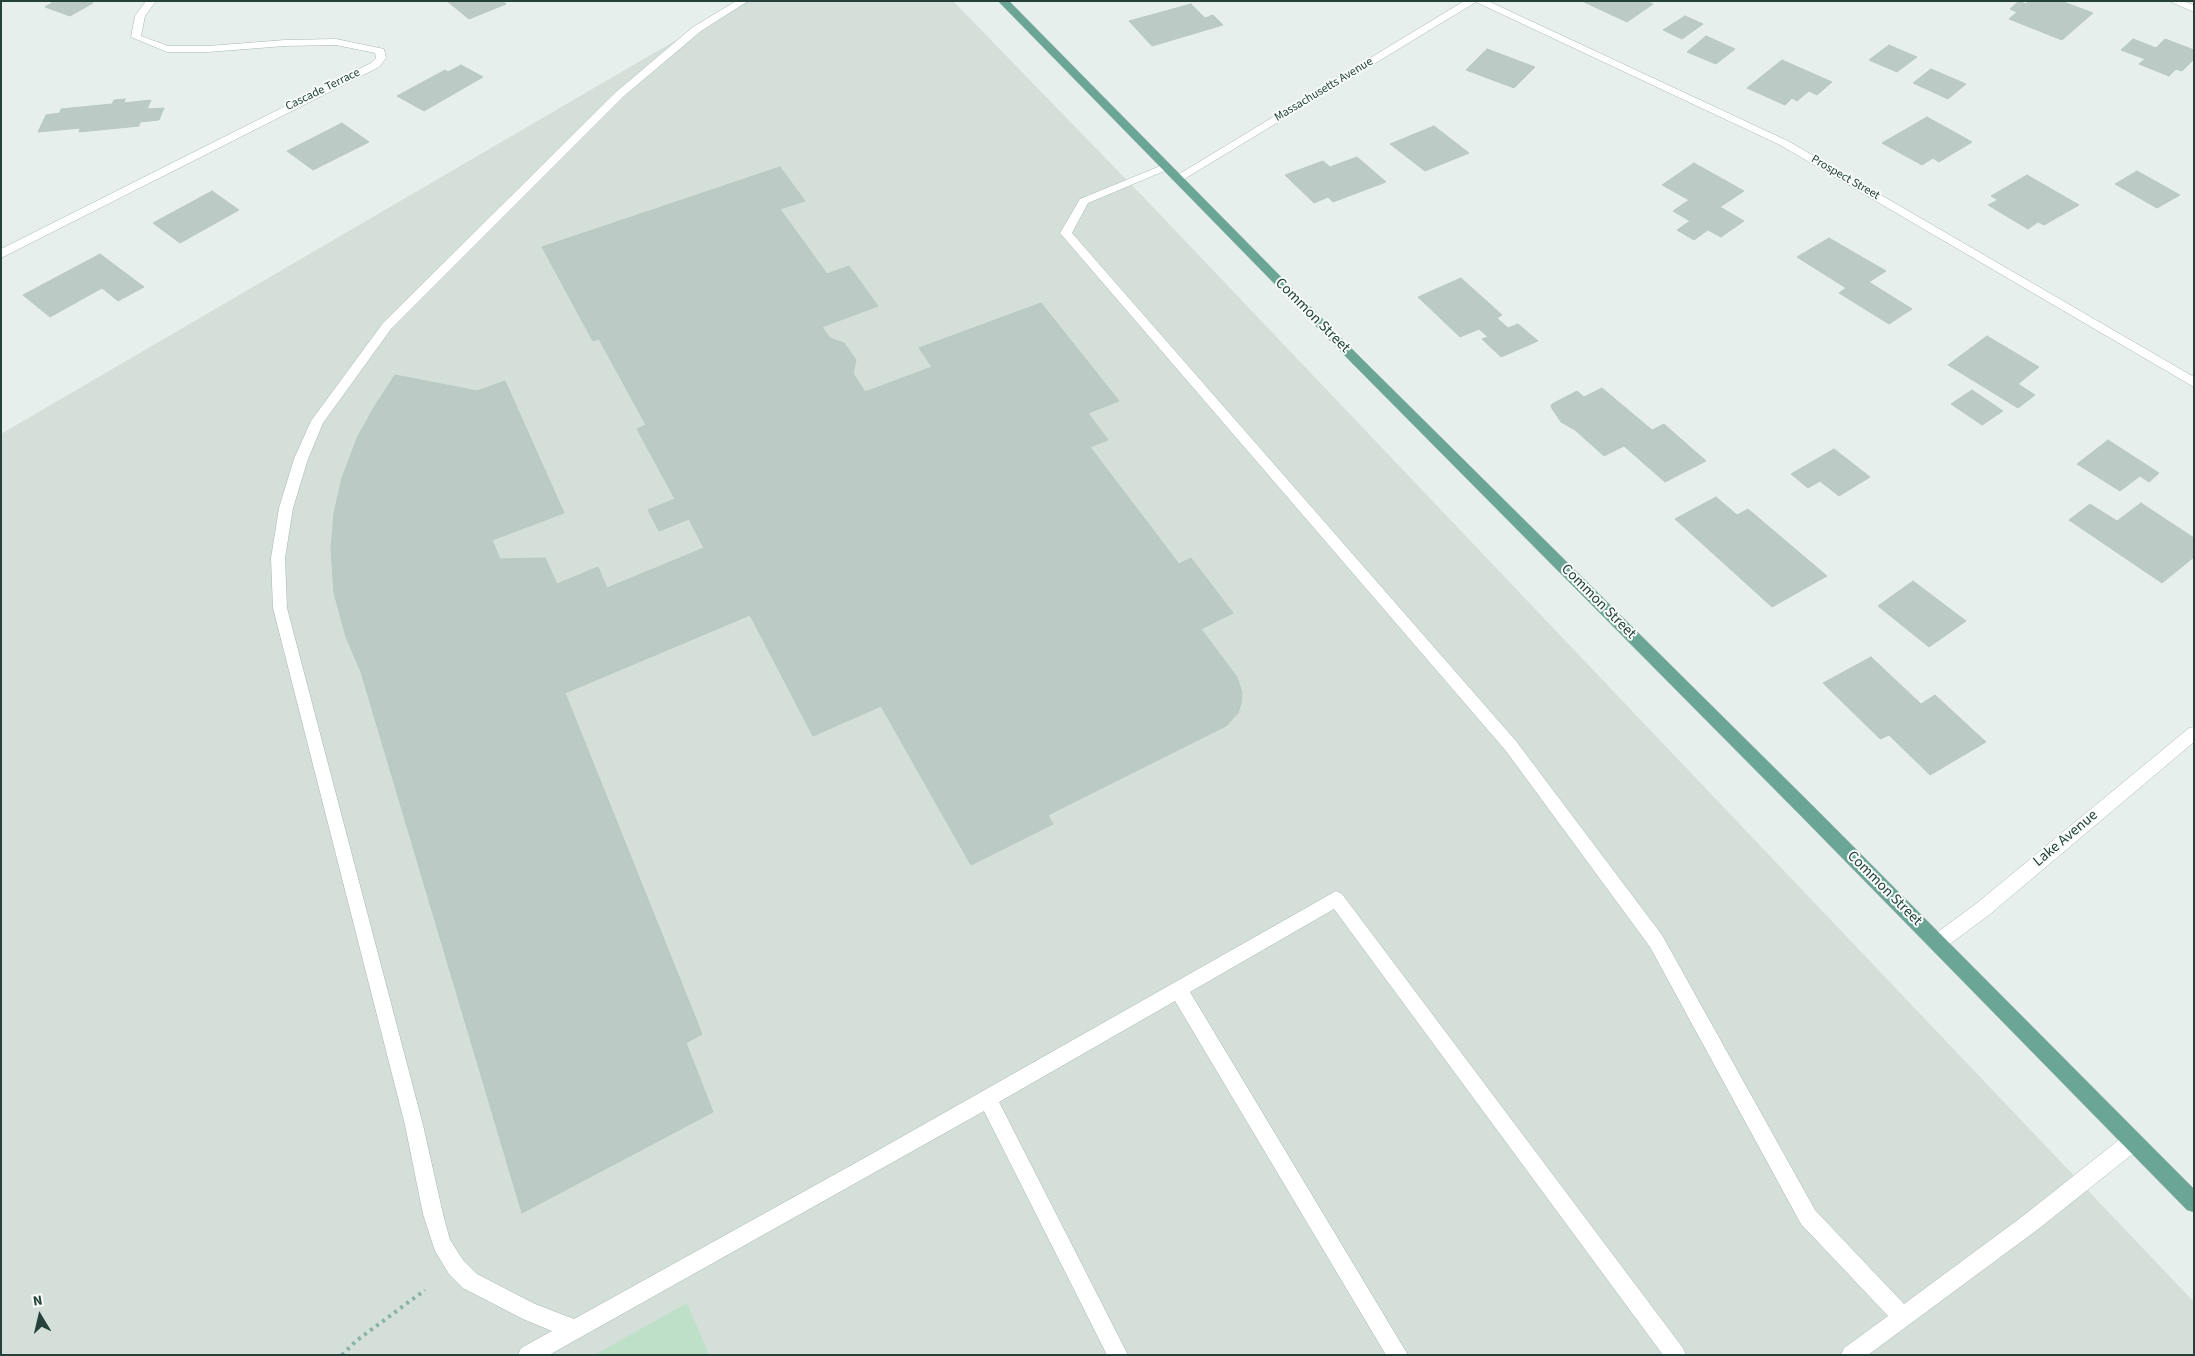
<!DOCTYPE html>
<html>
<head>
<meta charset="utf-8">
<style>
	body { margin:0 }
	#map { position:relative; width:2195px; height:1356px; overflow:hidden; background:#e6efeb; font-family:"Source Sans 3",sans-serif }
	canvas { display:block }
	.frame { position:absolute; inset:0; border:2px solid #24423a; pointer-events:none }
	.north { position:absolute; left:15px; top:1291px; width:50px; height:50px; -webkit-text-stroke:4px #f7fbf9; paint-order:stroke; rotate:351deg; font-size:14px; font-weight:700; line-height:20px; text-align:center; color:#24423a }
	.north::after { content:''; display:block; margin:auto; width:18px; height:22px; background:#24423a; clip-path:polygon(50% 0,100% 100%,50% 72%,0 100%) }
</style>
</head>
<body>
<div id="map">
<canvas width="2195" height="1356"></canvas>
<div class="frame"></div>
<div class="north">N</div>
</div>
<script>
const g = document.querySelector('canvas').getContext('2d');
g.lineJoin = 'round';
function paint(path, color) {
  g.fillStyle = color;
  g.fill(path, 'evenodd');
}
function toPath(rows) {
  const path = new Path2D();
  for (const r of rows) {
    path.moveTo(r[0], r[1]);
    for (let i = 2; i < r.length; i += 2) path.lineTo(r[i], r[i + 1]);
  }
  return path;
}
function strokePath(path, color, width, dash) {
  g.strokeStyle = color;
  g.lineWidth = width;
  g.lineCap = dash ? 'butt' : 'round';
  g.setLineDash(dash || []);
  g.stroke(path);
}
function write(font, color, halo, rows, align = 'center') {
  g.font = font + ' "Source Sans 3",sans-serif';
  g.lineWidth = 4;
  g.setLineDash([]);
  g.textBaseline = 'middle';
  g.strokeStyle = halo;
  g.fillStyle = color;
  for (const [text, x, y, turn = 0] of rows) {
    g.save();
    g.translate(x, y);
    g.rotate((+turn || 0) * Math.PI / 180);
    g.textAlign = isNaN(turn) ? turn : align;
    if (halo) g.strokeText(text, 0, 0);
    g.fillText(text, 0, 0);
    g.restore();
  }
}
paint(toPath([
	[743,1,953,1,1152,206,2194,1302,2194,1355,1,1355,1,434]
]), '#d4dfda');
paint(toPath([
	[687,1303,709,1355,594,1355]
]), '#bfe0c8');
const building = toPath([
	[55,1,87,1,93,3,70,16,45,7,55,1],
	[447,1,502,1,506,4,469,19,447,1],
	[1582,1,1646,1,1653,4,1627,22,1582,1],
	[2019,1,2026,4,2029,1,2061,1,2093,13,2062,40,2009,19,2017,12,2010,9,2019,1],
	[1191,4,1205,18,1213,15,1223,25,1152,46,1129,21,1191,4],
	[1685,16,1703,24,1682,39,1663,30,1685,16],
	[1706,36,1735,49,1716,64,1687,52,1706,36],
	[2133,39,2156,48,2165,39,2194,50,2194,59,2182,71,2176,69,2169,76,2139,64,2145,59,2121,50,2133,39],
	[1889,45,1917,57,1897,72,1869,60,1889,45],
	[1487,49,1535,67,1514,88,1466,70,1487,49],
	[1782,60,1832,82,1817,95,1809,91,1797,101,1792,98,1785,105,1747,88,1782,60],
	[461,65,483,77,424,111,397,96,445,70,448,72,461,65],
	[1931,69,1966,84,1948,99,1913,83,1931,69],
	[125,99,124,103,151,100,147,109,164,108,159,120,140,122,139,126,79,132,80,128,38,132,46,115,60,113,61,109,112,104,114,100,125,99],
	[1927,117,1972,142,1939,162,1933,158,1922,165,1882,143,1927,117],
	[342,123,369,142,313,170,287,151,342,123],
	[1434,126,1469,153,1425,171,1390,144,1434,126],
	[1357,157,1386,182,1333,202,1328,197,1314,203,1285,175,1323,161,1330,167,1357,157],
	[1694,163,1744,191,1720,207,1744,221,1721,237,1708,230,1694,240,1677,230,1690,221,1673,211,1689,200,1662,185,1694,163],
	[780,167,805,201,780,209,827,274,849,266,878,306,822,327,830,338,844,343,856,360,853,373,865,392,932,367,919,348,1041,303,1119,401,1088,413,1108,440,1090,447,1179,564,1191,558,1233,613,1201,629,1237,677,1242,693,1241,703,1238,713,1226,726,1048,815,1053,824,971,865,881,706,813,736,750,615,565,693,702,1034,686,1043,713,1112,522,1213,361,672,346,637,334,593,331,549,334,513,342,478,358,436,376,404,395,375,477,391,505,381,564,513,492,540,500,559,545,558,557,584,598,567,607,588,704,548,689,519,659,531,648,510,675,499,637,429,646,425,599,339,593,341,542,247,780,167],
	[2137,171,2180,195,2157,208,2115,184,2137,171],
	[2027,175,2079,205,2044,225,2038,222,2028,229,1988,205,1998,200,1991,196,2027,175],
	[212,191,239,210,180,243,153,223,212,191],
	[1829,238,1886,271,1869,282,1912,309,1889,324,1839,293,1846,288,1797,257,1829,238],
	[100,254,144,287,118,301,102,288,50,317,23,295,100,254],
	[1461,278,1502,315,1497,318,1508,328,1518,324,1538,341,1501,357,1482,339,1488,337,1479,329,1460,337,1418,297,1461,278],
	[1987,336,2039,367,2018,384,2035,395,2018,408,1948,365,1987,336],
	[1602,388,1652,430,1664,424,1706,461,1665,482,1624,446,1604,456,1575,430,1561,422,1551,407,1552,404,1577,391,1584,397,1602,388],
	[1972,390,2003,411,1982,425,1951,404,1972,390],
	[2108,440,2159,473,2149,482,2140,476,2120,491,2077,464,2108,440],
	[1834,449,1870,477,1839,496,1820,481,1808,488,1791,474,1834,449],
	[1716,497,1737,515,1748,509,1827,576,1772,607,1675,519,1716,497],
	[2141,503,2194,538,2194,557,2162,583,2069,520,2090,504,2117,521,2141,503],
	[1913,581,1966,621,1929,647,1878,606,1913,581],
	[1871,657,1921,704,1935,695,1986,742,1930,775,1889,735,1880,739,1823,683,1871,657]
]);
paint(building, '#bbcac4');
strokePath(building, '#b8c9c2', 1);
const lane = toPath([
	[736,1,748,1,701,31,624,96,391,329,323,423,308,459,293,508,285,558,287,608,423,1125,443,1214,450,1240,463,1260,477,1274,535,1304,574,1319,868,1156,1336,891,1342,894,1683,1348,1686,1355,1663,1355,1334,909,1190,992,1408,1355,1386,1355,1175,1001,999,1102,1128,1355,1107,1355,984,1111,549,1355,518,1355,521,1348,552,1331,523,1319,463,1288,449,1274,435,1251,423,1214,405,1125,273,608,271,558,279,508,294,459,311,421,383,323,616,92,693,27,736,1],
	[1165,164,1169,165,1170,167,1169,169,1088,203,1072,233,1516,741,1662,935,1815,1210,1904,1304,2023,1216,2125,1135,2132,1133,2139,1135,2141,1142,2139,1149,2037,1230,1868,1355,1841,1355,1844,1348,1888,1316,1801,1224,1650,947,1506,751,1060,233,1080,199,1165,164]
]);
const street = toPath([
	[146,1,156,1,145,16,141,36,168,46,208,46,285,40,336,39,384,49,386,58,379,67,1,258,1,249,371,63,376,58,375,53,336,45,285,46,208,52,167,52,131,37,135,16,146,1],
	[1464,1,1488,1,1788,141,2194,377,2194,387,1780,145,1476,2,1181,181,1177,182,1171,179,1464,1],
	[2169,1,2183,1,2194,5,2194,12,2169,1],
	[2194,727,2194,742,1989,915,1943,949,1937,951,1931,949,1928,943,1931,937,1977,903,2189,728,2194,727]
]);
const primary = toPath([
	[998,1,1009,1,1360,357,1814,807,2194,1189,2194,1212,2187,1210,1802,817,1352,363,998,1]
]);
strokePath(lane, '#a8b8b2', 1);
strokePath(street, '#a8b8b2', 1);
strokePath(primary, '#c2cac8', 1);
strokePath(toPath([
	[342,1355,356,1341,425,1290]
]), '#86b3a5', 4, [3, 4.5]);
paint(lane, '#fff');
paint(street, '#fff');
paint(primary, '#6aa596');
write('12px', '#24423a', '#f7fbf9', [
	["Cascade Terrace",323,90,-26],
	["Massachusetts Avenue",1324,90,-31],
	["Prospect Street",1845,178,30]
]);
write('15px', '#24423a', '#f7fbf9', [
	["Common Street",1312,316,45],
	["Common Street",1598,602,45],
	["Lake Avenue",2066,839,-40],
	["Common Street",1884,889,45]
]);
</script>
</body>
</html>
